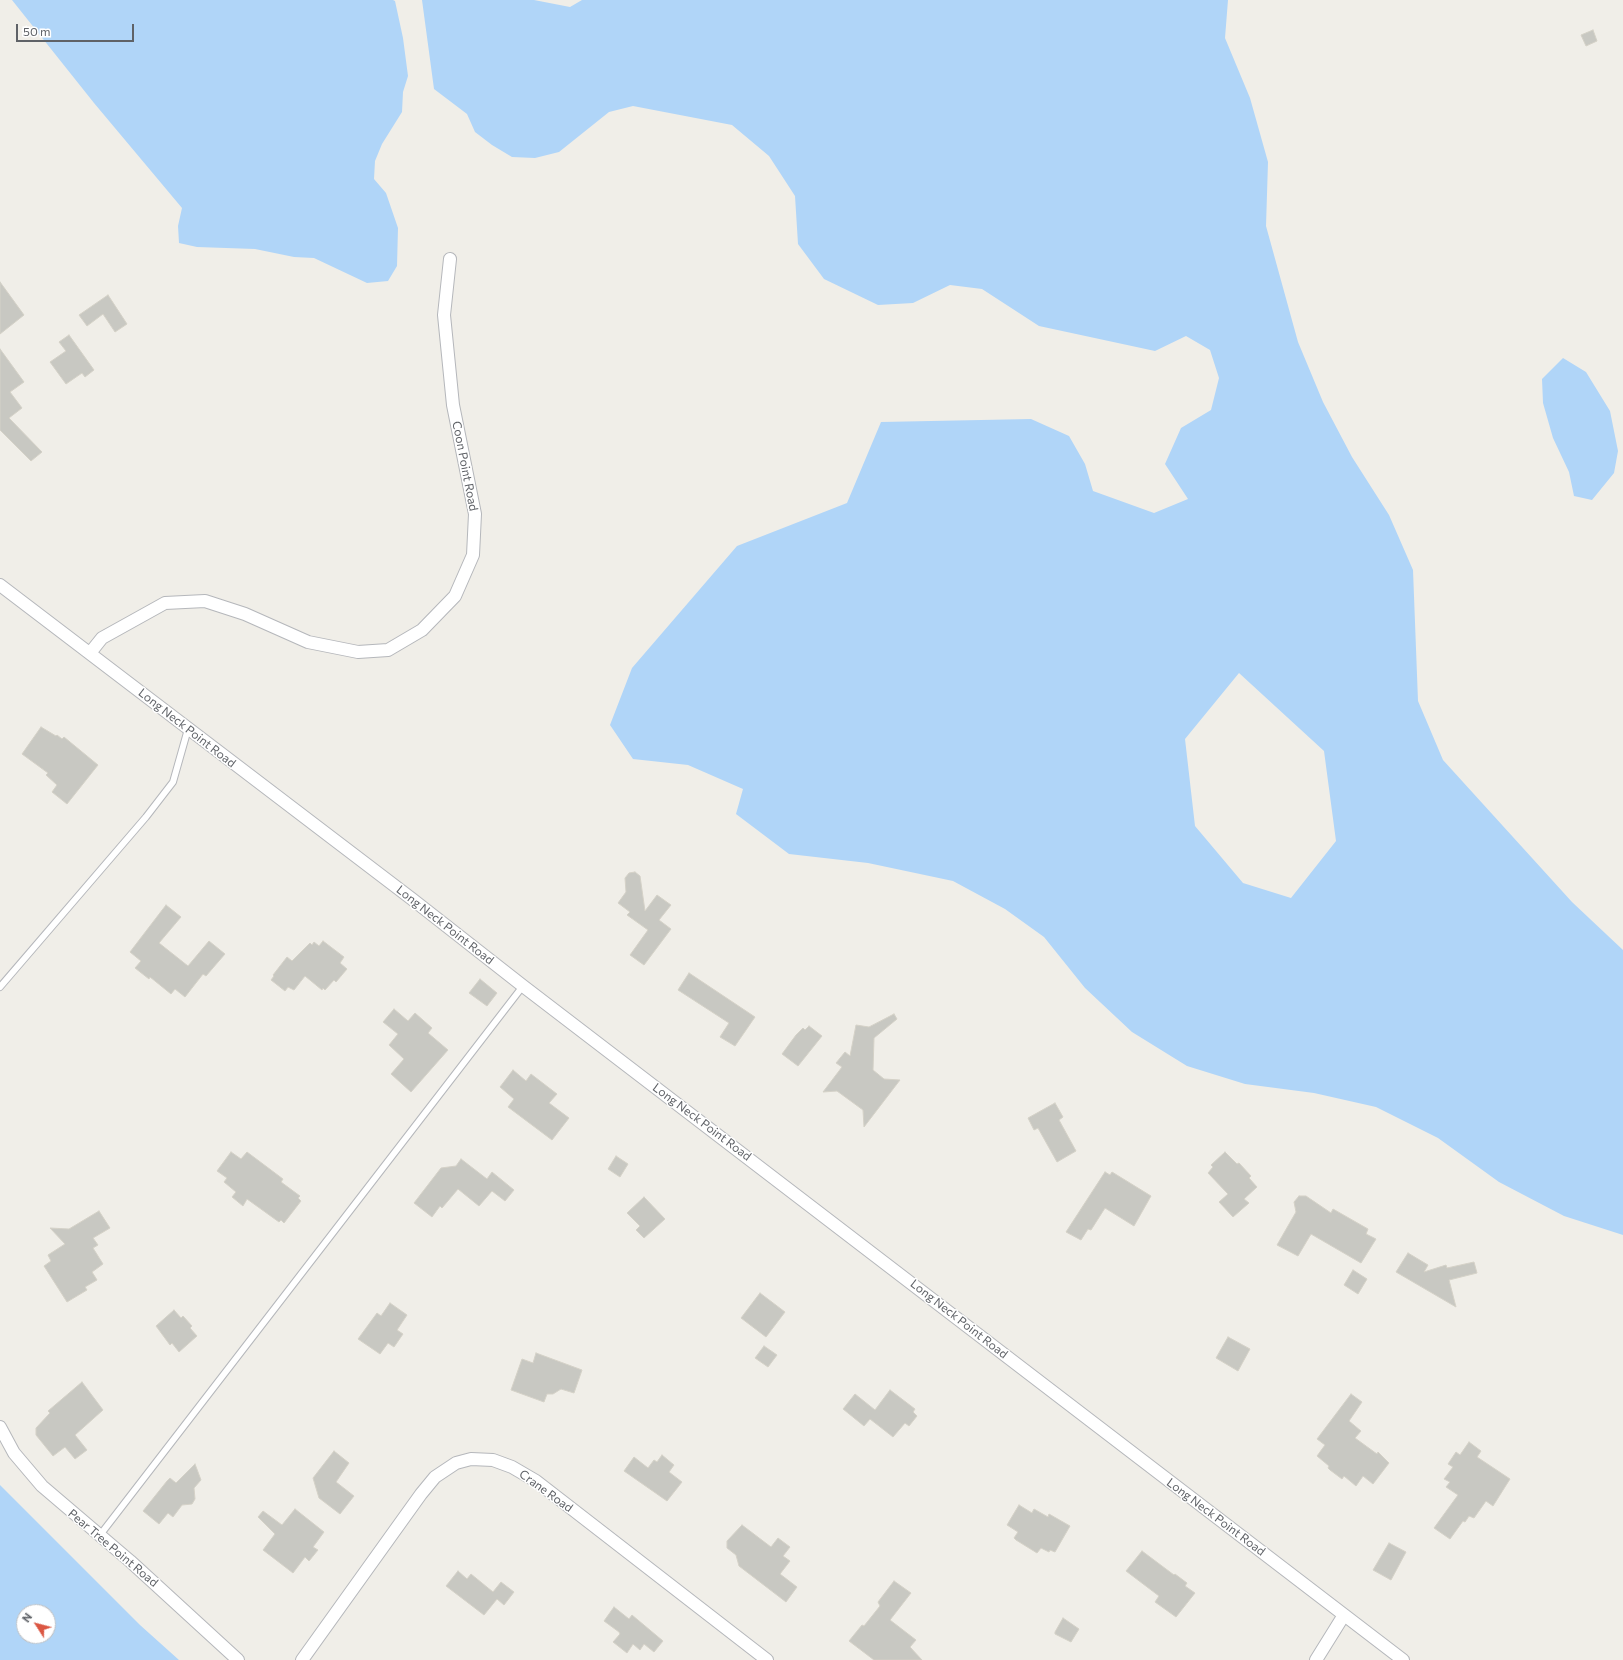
<!DOCTYPE html>
<html>
<head>
<meta charset="utf-8">
<style>
	body { margin:0 }
	#map { position:relative; width:1623px; height:1660px; overflow:hidden; background:#f0eee8; font-family:Commissioner,sans-serif }
	canvas { display:block }
	.north { position:absolute; left:16px; top:1604px; width:40px; height:40px; box-sizing:border-box; background:#fff; border:1px solid #bfc0c2; border-radius:50%; rotate:306deg; font-size:11px; font-weight:700; line-height:16px; text-align:center; color:#5f6267 }
	.north::after { content:''; display:block; margin:auto; width:14px; height:18px; background:#db5743; clip-path:polygon(50% 0,100% 100%,50% 72%,0 100%) }
	.scale { position:absolute; left:16px; top:24px; width:118px; height:18px; box-sizing:border-box; border:2px solid #5f6267; border-top:0; padding-left:5px; font-size:12px; line-height:14px; white-space:nowrap; color:#5f6267; -webkit-text-stroke:3px #fff; paint-order:stroke }
</style>
</head>
<body>
<div id="map">
<canvas width="1623" height="1660"></canvas>
<div class="north">N</div>
<div class="scale">50 m</div>
</div>
<script>
const g = document.querySelector('canvas').getContext('2d');
g.lineJoin = 'round';
function paint(path, color) {
  g.fillStyle = color;
  g.fill(path, 'evenodd');
}
function toPath(rows) {
  const path = new Path2D();
  for (const r of rows) {
    path.moveTo(r[0], r[1]);
    for (let i = 2; i < r.length; i += 2) path.lineTo(r[i], r[i + 1]);
  }
  return path;
}
function strokePath(path, color, width, dash) {
  g.strokeStyle = color;
  g.lineWidth = width;
  g.lineCap = dash ? 'butt' : 'round';
  g.setLineDash(dash || []);
  g.stroke(path);
}
function write(font, color, halo, rows, align = 'center') {
  g.font = font + ' Commissioner,sans-serif';
  g.lineWidth = 3;
  g.setLineDash([]);
  g.textBaseline = 'middle';
  g.strokeStyle = halo;
  g.fillStyle = color;
  for (const [text, x, y, turn = 0] of rows) {
    g.save();
    g.translate(x, y);
    g.rotate((+turn || 0) * Math.PI / 180);
    g.textAlign = isNaN(turn) ? turn : align;
    if (halo) g.strokeText(text, 0, 0);
    g.fillText(text, 0, 0);
    g.restore();
  }
}
paint(toPath([
	[12,0,393,0,395,1,403,38,408,76,403,92,402,112,382,144,375,161,374,179,386,193,398,228,397,266,388,281,367,283,314,258,294,257,255,249,197,247,179,243,178,226,182,208,94,103],
	[422,0,534,0,570,7,582,0,1228,0,1225,38,1250,98,1268,162,1266,226,1298,342,1323,402,1352,457,1389,515,1413,570,1418,701,1443,760,1572,902,1623,950,1623,1235,1564,1216,1499,1182,1438,1138,1376,1107,1314,1093,1245,1084,1187,1066,1132,1032,1085,988,1044,937,1005,909,953,881,868,863,789,854,736,814,743,789,688,765,633,759,610,725,632,668,737,546,847,503,881,422,1031,419,1069,436,1085,464,1093,491,1154,513,1188,499,1165,464,1181,428,1211,410,1219,378,1210,350,1186,336,1155,351,1039,326,982,289,950,285,913,303,878,305,824,279,798,244,795,196,769,156,732,125,633,106,609,112,559,152,535,158,512,157,492,145,475,132,467,114,434,89],
	[1239,673,1324,751,1336,841,1291,898,1243,883,1195,826,1185,739],
	[1563,358,1586,372,1610,411,1618,451,1614,473,1592,500,1574,496,1569,472,1553,438,1543,403,1542,379],
	[0,1485,140,1625,179,1660,0,1660],
	[24,1612,48,1612,48,1636,24,1636]
]), '#b0d5f8');
const building = toPath([
	[1593,30,1597,41,1586,46,1581,35,1593,30],
	[0,282,24,315,0,334,0,282],
	[108,295,127,324,115,332,103,314,87,326,79,315,108,295],
	[69,335,94,370,85,377,82,373,66,384,50,362,66,351,59,342,69,335],
	[0,349,24,382,10,392,22,408,9,418,42,452,31,461,0,430,0,349],
	[41,727,56,736,57,735,62,739,64,737,98,765,67,804,52,792,57,785,46,775,48,773,22,754,41,727],
	[635,872,640,876,645,911,657,895,671,905,659,920,671,929,644,965,630,955,648,930,627,915,630,912,618,903,626,892,625,878,629,873,635,872],
	[166,905,181,917,159,943,188,966,209,941,225,954,206,976,203,974,185,997,175,989,171,994,150,977,149,979,135,968,141,961,130,952,166,905],
	[323,941,344,957,340,963,347,969,336,982,334,980,325,990,323,988,322,990,305,976,294,990,288,987,285,991,271,980,274,976,273,975,287,957,292,961,310,943,312,945,314,942,319,946,323,941],
	[689,973,755,1017,735,1046,720,1037,729,1023,678,990,689,973],
	[480,979,497,993,487,1006,469,993,480,979],
	[394,1009,408,1021,415,1013,432,1028,428,1033,448,1050,411,1092,391,1074,404,1059,389,1045,398,1034,383,1022,394,1009],
	[894,1014,897,1019,874,1038,873,1070,884,1079,900,1080,864,1127,863,1110,837,1091,823,1092,842,1067,836,1063,845,1052,850,1056,856,1025,869,1027,894,1014],
	[809,1026,822,1036,798,1066,782,1054,796,1035,803,1028,805,1030,809,1026],
	[513,1070,526,1081,531,1074,557,1094,549,1103,569,1118,552,1140,508,1107,514,1099,500,1087,513,1070],
	[1055,1103,1063,1117,1059,1120,1076,1151,1057,1162,1038,1128,1034,1130,1028,1118,1055,1103],
	[231,1152,241,1159,247,1152,283,1179,281,1182,300,1196,298,1198,301,1201,284,1223,281,1220,279,1222,247,1199,243,1206,232,1197,236,1192,224,1182,227,1178,217,1171,231,1152],
	[1225,1152,1237,1164,1239,1163,1251,1176,1249,1178,1257,1187,1244,1199,1249,1203,1233,1217,1219,1202,1228,1194,1208,1173,1213,1167,1211,1165,1225,1152],
	[616,1156,628,1164,620,1177,608,1169,616,1156],
	[461,1159,487,1179,492,1172,514,1190,505,1201,492,1191,479,1206,458,1189,442,1208,440,1206,432,1217,414,1203,441,1168,456,1166,461,1159],
	[1105,1172,1110,1175,1112,1172,1151,1196,1134,1226,1105,1208,1091,1230,1088,1229,1081,1240,1066,1232,1105,1172],
	[1299,1196,1306,1196,1331,1213,1333,1209,1368,1229,1366,1234,1376,1239,1361,1263,1311,1234,1298,1256,1277,1245,1296,1212,1294,1202,1299,1196],
	[644,1197,665,1219,644,1238,636,1230,640,1226,627,1213,644,1197],
	[99,1211,110,1228,93,1238,98,1245,93,1248,103,1264,92,1272,97,1280,85,1287,87,1290,67,1302,44,1266,51,1261,48,1255,65,1244,50,1228,69,1229,99,1211],
	[1408,1253,1428,1265,1424,1272,1446,1265,1447,1268,1474,1262,1477,1273,1449,1280,1456,1307,1396,1272,1408,1253],
	[1353,1270,1367,1279,1358,1294,1344,1285,1353,1270],
	[760,1293,785,1312,766,1337,741,1318,760,1293],
	[390,1303,407,1315,397,1330,403,1334,394,1347,388,1343,380,1354,358,1339,377,1313,381,1316,390,1303],
	[174,1310,181,1318,183,1316,192,1326,190,1328,197,1336,179,1352,172,1343,170,1345,156,1326,174,1310],
	[1228,1337,1250,1349,1238,1371,1216,1358,1228,1337],
	[764,1346,777,1355,768,1367,755,1358,764,1346],
	[536,1353,582,1370,574,1393,561,1389,553,1394,547,1394,544,1402,511,1390,522,1359,533,1363,536,1353],
	[82,1382,103,1410,75,1435,87,1450,75,1459,65,1447,53,1456,36,1435,36,1428,50,1413,48,1411,82,1382],
	[890,1390,915,1409,913,1412,917,1416,909,1426,905,1423,893,1437,870,1419,864,1426,843,1409,855,1394,875,1410,890,1390],
	[1351,1394,1362,1402,1349,1421,1361,1431,1355,1438,1377,1454,1378,1452,1389,1463,1373,1484,1363,1476,1356,1486,1344,1476,1342,1479,1330,1470,1328,1468,1329,1466,1317,1456,1325,1445,1317,1439,1351,1394],
	[1469,1442,1481,1451,1477,1457,1510,1479,1493,1506,1486,1501,1474,1518,1469,1516,1465,1522,1463,1521,1450,1539,1434,1528,1458,1495,1446,1487,1450,1482,1444,1479,1453,1467,1448,1464,1456,1452,1460,1455,1469,1442],
	[334,1451,349,1463,336,1482,354,1496,340,1514,319,1498,313,1478,334,1451],
	[662,1455,674,1465,669,1472,682,1482,667,1501,624,1471,634,1457,648,1468,654,1460,657,1462,662,1455],
	[195,1464,201,1480,194,1488,195,1499,192,1504,182,1505,173,1517,168,1513,159,1524,143,1511,167,1481,170,1478,176,1483,195,1464],
	[1019,1505,1032,1513,1034,1509,1048,1517,1049,1514,1070,1526,1055,1552,1050,1550,1049,1552,1041,1548,1037,1553,1016,1540,1014,1538,1018,1532,1007,1525,1019,1505],
	[295,1509,324,1532,313,1547,318,1550,309,1561,305,1557,293,1573,263,1550,275,1534,258,1517,263,1511,282,1525,295,1509],
	[742,1525,771,1547,778,1538,790,1547,783,1556,790,1561,780,1574,797,1587,786,1602,739,1566,736,1555,727,1548,727,1541,742,1525],
	[1389,1543,1406,1552,1391,1580,1373,1570,1389,1543],
	[1142,1551,1174,1575,1175,1574,1187,1583,1185,1586,1195,1593,1176,1617,1155,1602,1159,1596,1126,1571,1142,1551],
	[458,1571,467,1579,471,1574,493,1592,501,1582,514,1592,504,1605,497,1599,484,1615,446,1586,458,1571],
	[894,1581,911,1593,890,1620,916,1640,910,1647,922,1660,874,1660,849,1641,862,1625,864,1626,880,1606,878,1602,894,1581],
	[614,1607,629,1619,632,1615,663,1641,654,1652,644,1644,640,1650,633,1644,627,1653,613,1642,620,1634,619,1632,604,1621,614,1607],
	[1063,1618,1079,1629,1071,1642,1055,1634,1055,1632,1063,1618]
]);
paint(building, '#c8c8c2');
strokePath(building, '#d4d1c7', 1);
const service = toPath([
	[0,987,146,817,173,782,188,729],
	[100,1535,523,986]
]);
const minor = toPath([
	[0,585,412,899,523,986,1403,1660],
	[90,653,102,638,165,603,205,601,245,614,308,642,358,652,388,650,422,630,455,596,473,555,475,514,453,405,444,315,450,259],
	[0,1427,14,1453,42,1486,130,1561,238,1660],
	[302,1660,421,1494,435,1477,456,1463,471,1459,493,1460,512,1467,536,1481,767,1660],
	[1316,1660,1344,1615]
]);
strokePath(service, '#b5b7bb', 8);
strokePath(minor, '#b5b7bb', 14);
strokePath(service, '#fff', 6);
strokePath(minor, '#fff', 12);
write('12px', '#5f6267', '#fff', [
	["Coon Point Road",465,466,79],
	["Long Neck Point Road",187,728,38],
	["Long Neck Point Road",445,925,38],
	["Long Neck Point Road",702,1122,37],
	["Long Neck Point Road",959,1319,38],
	["Crane Road",546,1491,36],
	["Long Neck Point Road",1216,1517,37],
	["Pear Tree Point Road",113,1548,40]
]);
</script>
</body>
</html>
